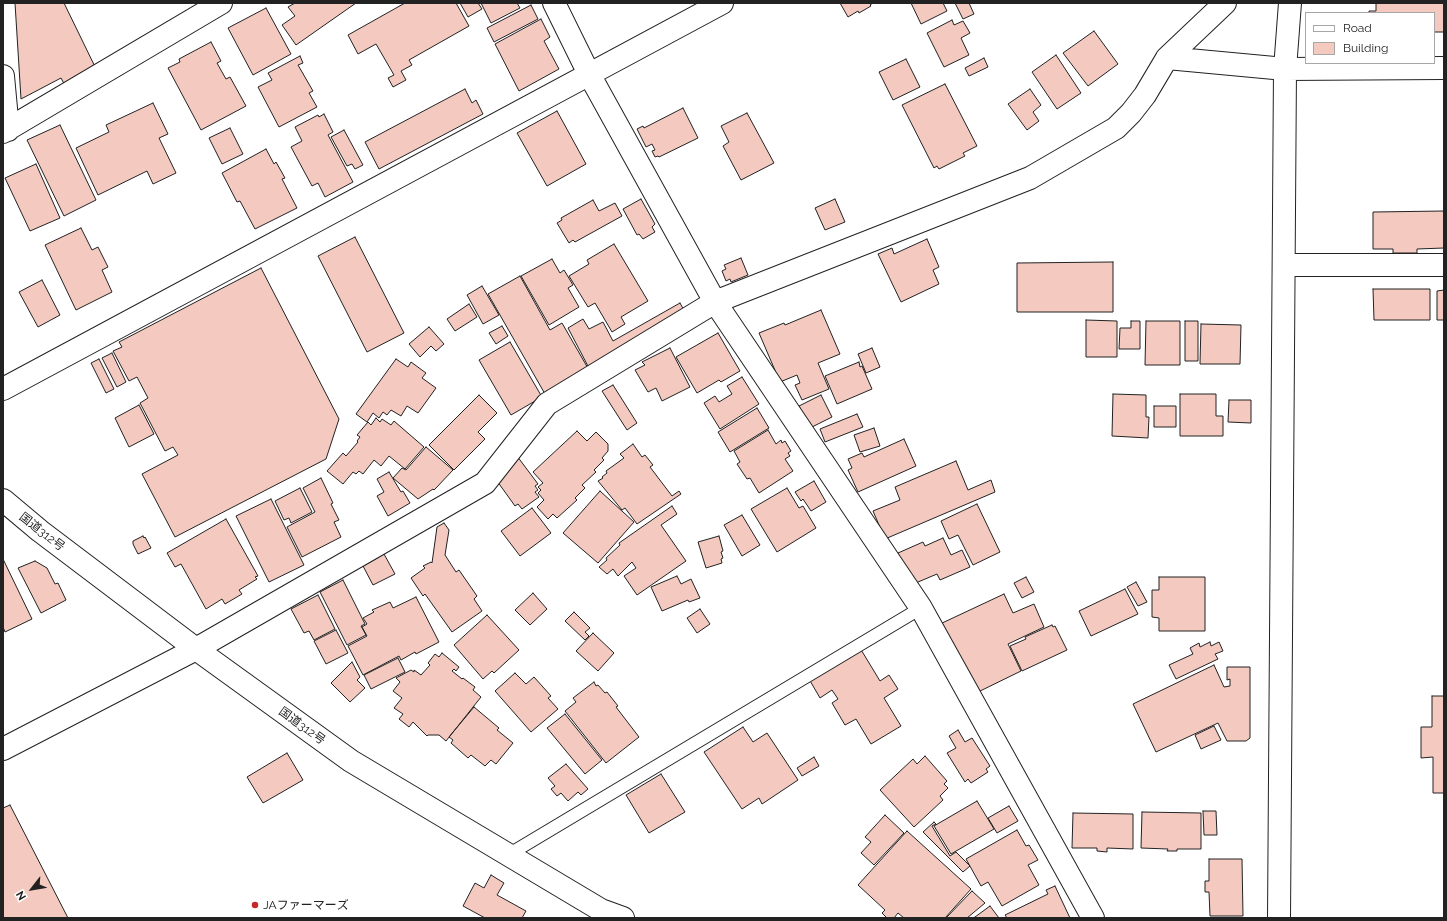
<!DOCTYPE html>
<html>
<head>
<meta charset="utf-8">
<style>
	body { margin:0 }
	#map { position:relative; width:1447px; height:921px; overflow:hidden; background:#fff; font-family:Raleway,sans-serif }
	canvas { display:block }
	.frame { position:absolute; inset:0; border:4px solid #222; pointer-events:none }
	.legend { position:absolute; left:1305px; top:12px; width:130px; height:52px; box-sizing:border-box; background:#fff; border:1px solid #a7a7a7; margin:0; padding:5px 7px; list-style:none; font-size:12px; color:#222 }
	.legend li { display:flex; align-items:center; gap:8px; height:20px }
	.legend b { width:20px; border:1px solid #a7a7a7 }
	.north { position:absolute; left:12px; top:869px; width:40px; height:40px; -webkit-text-stroke:3px #fff; paint-order:stroke; rotate:239deg; font-size:11px; font-weight:700; line-height:16px; text-align:center; color:#222 }
	.north::after { content:''; display:block; margin:auto; width:14px; height:18px; background:#222; clip-path:polygon(50% 0,100% 100%,50% 72%,0 100%) }
</style>
</head>
<body>
<div id="map">
<canvas width="1447" height="921"></canvas>
<div class="frame"></div>
<ul class="legend">
<li><b style="height:5px;background:#fff"></b>Road</li>
<li><b style="height:11px;background:#f3c9c0"></b>Building</li>
</ul>
<div class="north">N</div>
</div>
<script>
const g = document.querySelector('canvas').getContext('2d');
g.lineJoin = 'round';
function paint(path, color) {
  g.fillStyle = color;
  g.fill(path, 'evenodd');
}
function toPath(rows) {
  const path = new Path2D();
  for (const r of rows) {
    path.moveTo(r[0], r[1]);
    for (let i = 2; i < r.length; i += 2) path.lineTo(r[i], r[i + 1]);
  }
  return path;
}
function strokePath(path, color, width, dash) {
  g.strokeStyle = color;
  g.lineWidth = width;
  g.lineCap = dash ? 'butt' : 'round';
  g.setLineDash(dash || []);
  g.stroke(path);
}
function write(font, color, halo, rows, align = 'center') {
  g.font = font + ' Raleway,"Noto Sans JP",sans-serif';
  g.lineWidth = 3;
  g.setLineDash([]);
  g.textBaseline = 'middle';
  g.strokeStyle = halo;
  g.fillStyle = color;
  for (const [text, x, y, turn = 0] of rows) {
    g.save();
    g.translate(x, y);
    g.rotate((+turn || 0) * Math.PI / 180);
    g.textAlign = isNaN(turn) ? turn : align;
    if (halo) g.strokeText(text, 0, 0);
    g.fillText(text, 0, 0);
    g.restore();
  }
}
const building = toPath([
	[15,3,64,3,100,77,69,93,61,78,21,99,15,3],
	[295,3,356,3,296,45,282,25,295,16,288,7,295,3],
	[405,3,456,3,469,26,409,60,412,65,401,71,406,80,393,87,388,78,394,75,376,44,358,54,348,35,405,3],
	[460,3,478,3,482,9,468,17,460,3],
	[481,3,517,3,520,8,491,23,481,3],
	[840,3,873,3,870,5,871,6,859,13,858,11,848,17,840,3],
	[911,3,943,3,947,11,921,24,911,3],
	[955,3,969,3,974,14,963,19,955,3],
	[1376,3,1444,3,1444,32,1434,32,1434,13,1369,13,1369,11,1376,11,1376,3],
	[531,5,538,19,494,42,487,28,531,5],
	[266,8,291,54,253,75,228,28,266,8],
	[541,19,550,37,544,41,559,69,519,91,495,44,541,19],
	[952,20,954,25,963,21,970,33,961,38,969,55,944,67,927,33,952,20],
	[1094,31,1118,64,1088,86,1063,53,1094,31],
	[211,42,221,61,217,63,222,72,226,79,230,77,246,106,201,130,168,68,180,62,179,59,211,42],
	[1056,55,1081,93,1057,109,1032,72,1056,55],
	[300,56,303,63,298,65,313,91,309,93,317,107,279,127,258,87,272,80,268,73,300,56],
	[984,58,988,67,969,76,965,68,984,58],
	[906,59,920,87,893,100,879,72,906,59],
	[945,84,977,146,963,153,965,156,939,169,937,166,934,168,902,105,945,84],
	[465,89,472,103,476,100,483,114,379,169,365,142,465,89],
	[1030,89,1041,105,1033,112,1039,121,1027,130,1008,104,1030,89],
	[153,103,168,134,159,138,176,173,153,184,147,171,98,195,76,148,109,132,106,125,153,103],
	[683,108,698,138,659,157,658,156,655,157,652,151,655,150,652,144,646,147,637,129,643,126,644,128,683,108],
	[557,111,586,164,547,186,517,133,557,111],
	[747,113,774,163,741,180,723,146,729,142,721,126,747,113],
	[324,114,333,132,328,135,353,182,325,197,318,183,312,186,291,147,302,141,295,127,318,115,319,117,324,114],
	[60,125,96,200,64,216,27,140,60,125],
	[230,128,243,154,222,164,209,138,230,128],
	[344,130,363,165,355,169,352,164,347,166,331,137,344,130],
	[266,149,274,164,276,162,285,178,282,179,297,208,255,229,240,201,237,202,222,173,266,149],
	[36,164,60,218,30,231,5,178,36,164],
	[641,199,655,224,652,227,655,232,643,239,639,234,637,235,623,209,641,199],
	[835,199,845,222,825,230,815,208,835,199],
	[593,200,599,211,615,203,622,216,575,242,573,240,569,243,557,223,562,220,561,218,593,200],
	[1444,211,1444,248,1417,249,1417,253,1393,253,1393,249,1373,249,1373,212,1444,211],
	[81,228,92,250,98,247,108,267,102,270,112,292,76,310,45,245,81,228],
	[355,237,404,333,367,352,318,256,355,237],
	[927,239,939,267,933,270,939,284,901,302,878,254,892,248,894,254,927,239],
	[614,244,648,301,621,317,625,324,612,332,595,303,588,307,569,276,589,264,587,260,614,244],
	[741,258,748,275,731,282,730,279,726,281,722,271,726,269,724,265,741,258],
	[552,259,560,273,564,270,573,285,568,288,579,307,549,325,521,276,552,259],
	[1113,262,1113,312,1017,312,1017,263,1113,262],
	[261,268,339,419,326,459,175,537,142,474,178,455,173,447,165,451,140,403,148,398,137,377,129,381,113,351,122,347,119,342,261,268],
	[520,276,550,330,562,323,589,370,545,394,488,294,520,276],
	[42,280,60,315,38,327,19,292,42,280],
	[482,286,499,315,483,324,467,295,482,286],
	[1373,289,1430,289,1430,320,1374,320,1373,289],
	[1444,290,1444,320,1437,320,1437,291,1444,290],
	[680,303,685,312,589,368,568,328,583,319,589,329,603,322,613,341,680,303],
	[469,304,477,317,455,331,447,319,469,304],
	[821,310,840,354,818,363,829,389,802,400,795,385,800,383,797,375,780,382,759,333,784,323,785,325,821,310],
	[1086,320,1117,321,1117,357,1086,357,1086,320],
	[1131,321,1140,321,1140,349,1119,349,1120,328,1131,328,1131,321],
	[1146,321,1180,321,1180,365,1145,365,1146,321],
	[1185,321,1198,321,1198,361,1185,361,1185,321],
	[1201,324,1241,325,1240,364,1200,364,1201,324],
	[502,326,508,336,496,344,489,333,502,326],
	[429,327,444,344,436,351,431,346,420,357,409,344,429,327],
	[718,333,740,371,721,382,719,380,697,393,676,357,718,333],
	[510,342,542,397,511,415,479,360,510,342],
	[670,348,690,387,662,401,656,388,648,392,635,370,645,365,642,362,670,348],
	[872,348,880,367,866,373,858,354,872,348],
	[112,353,126,382,117,387,102,358,112,353],
	[99,359,114,389,106,393,91,363,99,359],
	[396,359,408,367,411,362,426,373,422,378,436,388,418,413,407,406,401,416,391,410,387,415,383,412,379,418,373,413,367,422,356,414,396,359],
	[859,362,860,367,862,366,872,389,837,404,825,376,859,362],
	[742,377,759,404,720,429,704,403,715,396,719,402,732,394,727,386,742,377],
	[613,385,637,423,627,430,602,391,613,385],
	[1113,394,1146,395,1146,417,1149,417,1148,438,1112,436,1113,394],
	[1180,394,1216,394,1216,416,1223,416,1223,436,1180,436,1180,394],
	[479,395,497,413,478,432,485,439,454,470,429,445,479,395],
	[821,395,832,417,810,428,799,406,821,395],
	[1229,400,1251,400,1251,423,1228,422,1229,400],
	[139,405,154,434,129,447,115,418,139,405],
	[1154,406,1176,406,1176,427,1154,427,1154,406],
	[757,408,769,428,730,452,718,432,757,408],
	[857,414,863,427,825,442,820,429,857,414],
	[376,418,380,422,382,419,391,425,394,421,424,447,405,469,389,456,381,466,374,460,363,474,359,471,356,474,353,472,343,484,327,471,343,453,346,456,358,442,357,441,360,437,357,435,368,422,371,425,376,418],
	[874,428,880,446,860,452,854,435,874,428],
	[768,430,776,444,781,440,782,443,785,441,791,451,788,453,790,456,785,459,793,471,759,493,750,478,747,479,737,464,740,462,734,451,768,430],
	[577,431,587,441,596,432,608,444,608,451,602,458,604,460,594,470,596,472,582,485,585,488,575,498,577,500,557,518,553,514,548,519,537,507,544,500,538,493,541,490,538,487,543,483,533,472,577,431],
	[904,439,916,466,858,492,848,470,852,468,848,459,862,453,864,457,904,439],
	[633,444,642,457,645,455,653,465,650,467,672,496,679,491,681,494,637,524,625,508,622,510,598,481,603,478,602,477,607,473,606,471,624,458,620,454,633,444],
	[426,447,453,470,436,488,434,490,433,489,418,499,393,478,402,468,406,470,426,447],
	[517,456,538,484,535,486,538,490,535,492,539,497,522,509,518,504,515,506,492,474,517,456],
	[956,461,968,490,991,480,995,492,885,539,873,511,900,500,895,487,956,461],
	[389,472,401,492,403,491,410,503,388,516,377,496,384,492,377,479,389,472],
	[321,478,333,503,331,504,339,520,334,522,341,537,302,557,287,527,315,512,303,488,321,478],
	[814,481,826,502,811,511,803,499,801,501,795,492,814,481],
	[300,488,312,512,291,523,289,518,284,520,275,501,300,488],
	[787,488,799,508,803,506,816,528,777,552,751,509,787,488],
	[600,491,634,522,598,563,563,533,600,491],
	[271,499,304,565,269,582,236,516,271,499],
	[977,504,1000,552,973,565,958,535,949,539,941,521,977,504],
	[672,506,677,514,661,525,686,561,637,595,624,576,636,568,632,562,618,576,613,569,607,574,599,567,607,560,606,558,620,545,619,543,672,506],
	[532,508,551,533,520,556,501,531,532,508],
	[742,515,760,545,742,556,724,525,742,515],
	[226,519,258,576,255,577,257,579,239,590,242,594,225,604,222,599,206,609,181,564,175,567,167,553,226,519],
	[444,523,449,530,445,555,456,572,459,570,477,596,474,599,482,611,452,632,425,594,423,596,411,578,425,568,423,566,431,562,432,563,437,527,444,523],
	[143,536,144,538,145,537,151,548,138,554,133,544,133,541,143,536],
	[719,536,723,551,721,552,723,558,721,559,722,563,706,568,698,542,719,536],
	[943,538,951,555,962,550,970,567,940,580,937,574,911,585,898,553,923,542,925,546,943,538],
	[384,554,395,574,373,585,363,566,384,554],
	[3,559,32,619,5,632,3,627,3,559],
	[35,561,47,568,55,584,58,583,66,600,41,613,18,568,35,561],
	[677,576,681,584,691,579,700,598,689,602,688,600,662,611,651,587,677,576],
	[1026,577,1034,592,1022,598,1014,583,1026,577],
	[1159,577,1205,577,1205,631,1159,631,1159,618,1152,617,1152,590,1159,590,1159,577],
	[343,580,365,624,361,626,366,635,347,645,320,592,343,580],
	[1136,582,1147,602,1138,606,1127,587,1136,582],
	[1125,589,1138,614,1091,636,1079,611,1125,589],
	[533,593,547,609,530,625,515,610,533,593],
	[1004,594,1013,613,1034,604,1044,627,1008,644,1021,671,976,693,940,624,1004,594],
	[318,595,335,629,314,640,309,631,304,633,291,609,318,595],
	[416,597,439,642,416,654,415,652,401,660,399,656,363,675,348,646,367,636,362,627,367,624,363,618,374,612,372,610,390,602,393,608,416,597],
	[700,609,710,624,697,633,687,618,700,609],
	[574,612,590,628,585,632,589,636,585,640,565,621,574,612],
	[487,615,519,650,494,673,492,671,483,679,454,645,487,615],
	[1052,625,1053,627,1055,626,1067,650,1022,671,1010,646,1026,639,1025,637,1052,625],
	[336,630,348,653,326,664,314,641,336,630],
	[593,633,614,653,598,671,576,651,593,633],
	[1210,642,1211,646,1219,642,1223,651,1215,654,1218,659,1176,679,1169,665,1193,654,1190,648,1199,643,1200,647,1210,642],
	[860,648,880,681,889,675,898,689,884,698,901,726,871,744,856,719,845,725,832,703,838,699,832,690,820,698,809,679,860,648],
	[442,653,459,667,456,671,454,669,452,671,462,679,463,678,475,687,473,690,481,697,446,741,439,735,428,735,427,736,413,722,409,727,399,719,403,714,394,708,402,698,393,691,400,682,396,678,411,670,414,672,414,670,421,675,430,665,428,663,435,654,439,657,442,653],
	[398,658,405,672,371,689,364,675,398,658],
	[352,662,360,677,357,680,365,688,350,702,331,683,352,662],
	[1214,665,1224,687,1230,686,1230,679,1227,680,1227,667,1250,667,1250,738,1246,741,1227,741,1218,723,1156,752,1133,704,1214,665],
	[515,673,526,684,534,677,551,696,548,698,558,709,531,732,495,691,515,673],
	[594,682,596,686,598,685,605,693,607,692,618,706,616,707,639,737,606,763,565,711,576,702,573,698,594,682],
	[1432,696,1444,696,1444,793,1433,793,1433,757,1421,758,1421,727,1432,727,1432,696],
	[474,707,499,728,497,730,513,743,496,764,491,760,485,766,471,755,468,758,451,743,453,740,449,737,474,707],
	[565,714,602,760,585,774,547,728,565,714],
	[1214,726,1221,740,1201,749,1195,735,1214,726],
	[743,727,753,742,767,733,798,780,762,804,759,798,742,809,704,752,743,727],
	[958,730,965,742,972,738,990,766,986,769,988,772,971,783,968,779,965,782,947,753,956,748,949,736,958,730],
	[287,753,303,780,263,803,247,777,287,753],
	[925,756,947,781,944,784,948,788,940,796,943,800,914,827,880,790,913,759,917,764,925,756],
	[814,757,819,766,802,776,797,768,814,757],
	[566,764,588,789,581,795,578,792,568,801,561,793,557,796,551,789,555,786,548,778,566,764],
	[661,774,685,812,649,833,626,795,661,774],
	[977,801,994,829,951,854,934,826,977,801],
	[10,805,68,918,3,918,3,808,10,805],
	[1009,806,1018,821,997,833,988,818,1009,806],
	[1203,811,1216,811,1217,835,1204,835,1203,811],
	[1142,812,1201,813,1201,849,1177,849,1177,851,1167,851,1168,849,1141,848,1142,812],
	[1073,813,1133,814,1133,849,1107,848,1107,852,1097,851,1097,848,1072,848,1073,813],
	[885,815,904,833,874,865,861,853,871,842,865,837,885,815],
	[934,822,936,824,932,826,950,856,956,852,970,866,963,872,923,832,934,822],
	[1017,830,1026,846,1029,845,1038,860,1028,865,1039,885,1002,906,988,882,981,886,966,859,1017,830],
	[907,831,971,889,945,918,904,918,898,913,894,918,887,918,882,913,885,910,858,885,907,831],
	[1209,859,1242,859,1243,916,1210,916,1209,892,1205,892,1205,881,1209,881,1209,859],
	[491,875,504,883,497,895,526,911,522,918,485,918,463,906,475,883,484,888,491,875],
	[1055,886,1070,918,1007,918,1005,915,1048,894,1046,890,1055,886],
	[972,891,985,903,967,918,946,918,972,891],
	[990,906,999,918,973,918,975,917,990,906]
]);
paint(building, '#f3c9c0');
strokePath(building, '#222', 1);
const service = toPath([
	[508,855,921,608]
]);
const minor = toPath([
	[554,3,589,74,715,302,921,608,1093,918],
	[1167,58,1285,69,1290,3],
	[3,76,8,130],
	[3,132,221,3],
	[1284,265,1444,265],
	[3,389,722,3],
	[196,649,485,483,547,404,715,302,1030,178,1116,128,1131,113,1145,95,1167,58,1225,3]
]);
const tertiary = toPath([
	[3,749,196,649],
	[1279,918,1285,69,1444,68]
]);
const trunk = toPath([
	[3,500,40,531,196,649,351,761,601,910,623,918]
]);
strokePath(service, '#222', 14);
strokePath(minor, '#222', 24);
strokePath(tertiary, '#222', 24);
strokePath(trunk, '#222', 24);
strokePath(service, '#fff', 12);
strokePath(minor, '#fff', 22);
strokePath(tertiary, '#fff', 22);
strokePath(trunk, '#fff', 22);
for (const [x, y, r, color] of [
	[255,905,4,"#c62828"]
]) {
  const dot = new Path2D();
  dot.arc(x, y, r, 0, 2 * Math.PI);
  g.fillStyle = color;
  g.fill(dot);
  strokePath(dot, '#fff', 1.5);
}
write('12px', '#222', '#fff', [
	["国道312号",42,532,38],
	["国道312号",302,726,36]
]);
write('12px', '#222', '#fff', [
	["JAファーマーズ",263,905]
], 'left');
</script>
</body>
</html>
